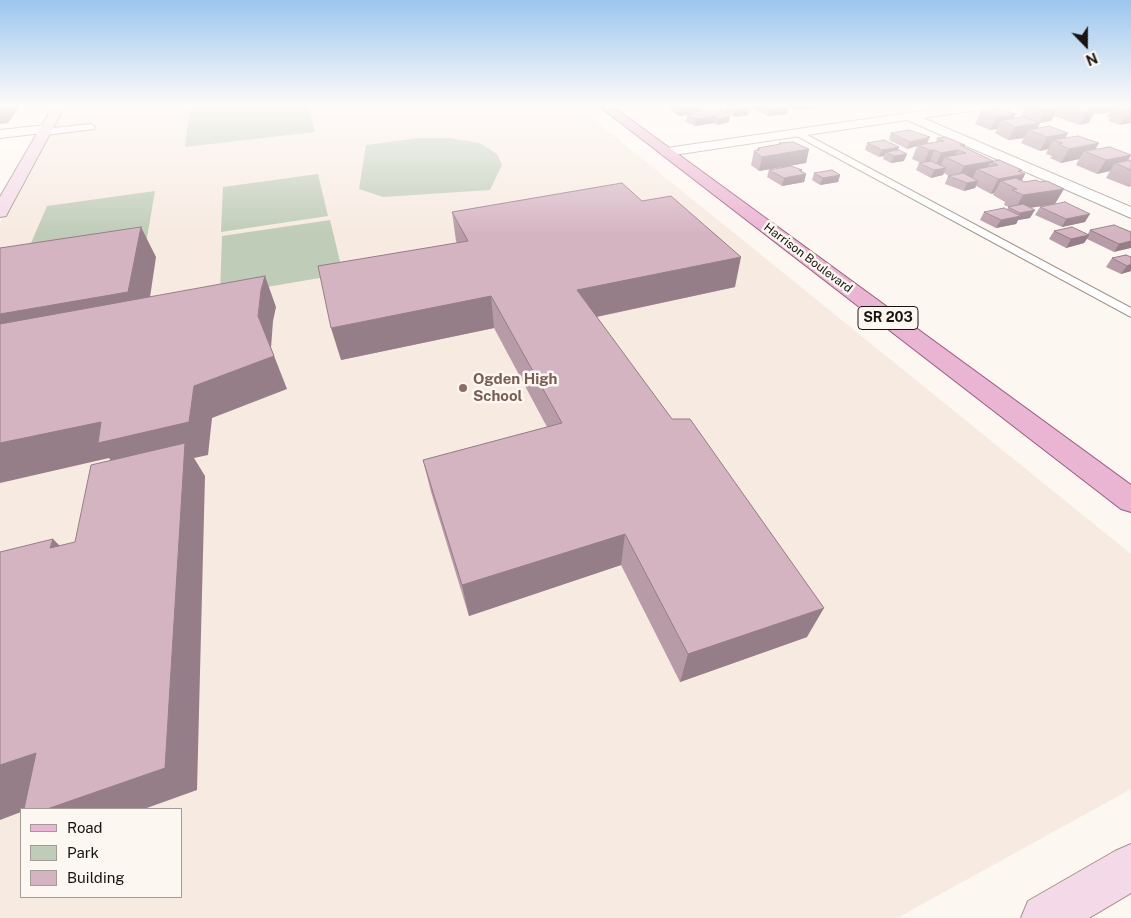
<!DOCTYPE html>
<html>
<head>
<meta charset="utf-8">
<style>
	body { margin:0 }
	#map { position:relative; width:1131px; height:918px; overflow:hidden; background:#fdf7f2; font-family:"Public Sans",sans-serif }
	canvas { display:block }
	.legend { position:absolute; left:20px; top:808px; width:162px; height:90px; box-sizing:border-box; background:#fdf7f2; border:1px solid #a29c98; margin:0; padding:6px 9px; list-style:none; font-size:15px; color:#191410 }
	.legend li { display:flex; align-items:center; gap:10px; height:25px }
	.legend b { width:25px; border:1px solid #a29c98 }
	.north { position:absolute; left:1061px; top:20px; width:50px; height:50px; -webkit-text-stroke:4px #fdf7f2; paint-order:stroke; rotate:158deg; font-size:14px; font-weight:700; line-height:20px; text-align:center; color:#191410 }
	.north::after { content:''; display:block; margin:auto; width:18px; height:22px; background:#191410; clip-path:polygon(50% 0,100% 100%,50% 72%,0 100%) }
</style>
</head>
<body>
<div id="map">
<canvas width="1131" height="918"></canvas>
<ul class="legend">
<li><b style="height:6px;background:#eab5d2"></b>Road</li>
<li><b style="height:14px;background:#bfccb7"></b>Park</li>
<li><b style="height:14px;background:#d5b4c2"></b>Building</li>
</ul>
<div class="north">N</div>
</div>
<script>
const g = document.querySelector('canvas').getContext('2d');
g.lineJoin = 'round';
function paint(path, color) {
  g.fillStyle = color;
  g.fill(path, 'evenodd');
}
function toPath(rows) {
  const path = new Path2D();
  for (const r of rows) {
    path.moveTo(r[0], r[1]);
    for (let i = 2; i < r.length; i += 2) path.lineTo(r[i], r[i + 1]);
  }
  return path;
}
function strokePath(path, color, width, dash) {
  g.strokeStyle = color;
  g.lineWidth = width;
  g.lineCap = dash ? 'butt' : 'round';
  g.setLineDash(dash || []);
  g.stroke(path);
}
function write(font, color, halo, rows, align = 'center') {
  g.font = font + ' "Public Sans",sans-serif';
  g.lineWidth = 5;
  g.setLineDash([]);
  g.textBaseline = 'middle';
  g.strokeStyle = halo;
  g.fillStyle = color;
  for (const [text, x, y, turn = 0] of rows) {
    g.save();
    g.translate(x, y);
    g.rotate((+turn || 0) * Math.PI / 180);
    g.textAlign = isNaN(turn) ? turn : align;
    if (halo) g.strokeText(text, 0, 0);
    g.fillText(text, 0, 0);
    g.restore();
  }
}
paint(toPath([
	[64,106,577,106,1131,554,1131,789,897,918,0,918,0,222],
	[21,809,181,809,181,897,21,897]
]), '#f7eae1');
paint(toPath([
	[190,106,309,106,315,132,185,147],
	[418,138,450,138,480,143,497,154,502,165,490,190,383,197,359,189,366,145],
	[318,174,328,216,221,232,223,187],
	[155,191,147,238,25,257,47,206],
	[330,220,343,274,220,295,222,236]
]), '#bfccb7');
const lane = toPath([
	[91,124,95,127,94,129,44,135,40,132,44,129,91,124],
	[798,130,1131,308,1131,317,795,135,795,131,798,130]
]);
const street = toPath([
	[956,106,984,106,978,110,923,118,1131,207,1131,218,907,120,667,156,662,155,660,152,662,149,667,148,956,106],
	[45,125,50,126,52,129,50,132,0,138,0,130,45,125]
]);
const secondary = toPath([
	[53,106,65,106,8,212,6,216,0,217,0,197,53,106],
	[1131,844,1131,893,1089,918,1021,918,1028,901,1115,851,1131,844]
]);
const primary = toPath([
	[599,106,612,106,1131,485,1131,512,1121,509,599,106]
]);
strokePath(lane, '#a3948a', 2);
strokePath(street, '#a3948a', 2);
strokePath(secondary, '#a3948a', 2);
strokePath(primary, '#985d7b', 2);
paint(lane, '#fff');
paint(street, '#fff');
paint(secondary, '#f4dae8');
paint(primary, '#eab5d2');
paint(toPath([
	[669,106,700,106,701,111,730,116,729,122,717,125,714,123,695,126,686,122,687,116,693,114,679,116,668,109],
	[727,106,748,115,734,117,726,113],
	[751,106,785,106,787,114,768,116,750,107],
	[785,106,815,106,814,108,797,110],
	[1026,106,1131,106,1131,123,1120,125,1108,121,1110,118,1107,117,1110,112,1098,114,1094,113,1088,123,1080,125,1054,116,1051,121,1040,123,1038,128,1128,161,1131,160,1131,186,1129,187,1106,178,1110,171,1097,174,1076,165,1079,159,1061,163,1050,158,1052,156,1046,154,1048,149,1040,151,1021,143,1024,138,1008,140,995,133,997,129,990,130,975,124,981,111,1014,118,1020,117],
	[891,133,927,143,936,142,937,138,964,147,992,161,1025,174,1022,181,1055,204,1030,208,1030,218,1018,220,1016,224,996,228,980,220,984,212,1007,209,1009,207,1004,205,1005,202,993,195,994,193,991,194,976,186,975,188,964,191,945,184,948,176,949,176,944,173,943,175,931,178,916,170,919,163,921,163,912,159,917,146,907,149,889,140],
	[779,143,809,149,806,163,759,171,751,165,754,151,756,151,758,148,778,144],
	[867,143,899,147,898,150,904,161,891,163,883,159,884,156,879,157,865,150],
	[769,170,802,172,806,174,804,182,782,186,767,177],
	[814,173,840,175,838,182,820,185,812,180],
	[1040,207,1085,222,1062,227,1035,215],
	[452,212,735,287,597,317,807,637,680,682,621,565,469,616,431,492,423,460,547,427,494,328,341,360,457,243,456,241],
	[1090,230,1131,232,1114,252,1087,239,1084,243,1066,248,1049,239,1054,231,1088,234],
	[1126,255,1131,271,1121,274,1106,267,1112,258]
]), '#b79ba7');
paint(toPath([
	[4,106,17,106,18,109,8,123,0,124,0,110],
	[701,106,700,113,694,112,693,114,679,116,679,109],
	[798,106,815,106,814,108,797,110],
	[828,106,837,106,827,108],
	[1103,106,1113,106,1110,112,1098,114],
	[789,107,787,114,768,116,770,109],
	[1094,107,1091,111,1096,111,1088,123,1080,125,1087,112,1087,108],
	[1058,108,1051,121,1039,123,1045,110],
	[749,109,748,115,734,117,735,111],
	[1131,111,1131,123,1120,125,1128,112],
	[1016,114,1010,125,1002,120,997,129,990,130,996,117],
	[715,116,714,123,695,126,696,119],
	[730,116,729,122,717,125,719,119],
	[1040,123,1035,133,1028,130,1024,138,1008,140,1015,127],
	[1068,133,1062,143,1053,140,1048,149,1040,151,1047,137],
	[930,137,927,144,918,145,917,146,907,149,910,142],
	[1099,143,1092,155,1084,151,1079,159,1061,163,1069,149],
	[960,145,965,145,962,151,958,150,953,161,945,157,941,165,935,167,941,153],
	[899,147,896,154,886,152,884,156,879,157,882,150],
	[809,149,806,163,759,171,762,157],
	[929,150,934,150,929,164,924,164],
	[907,154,904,161,891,163,894,156],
	[1131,155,1131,156,1124,167,1115,163,1110,171,1097,174,1106,160],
	[993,161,992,162,990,162,985,173,977,169,973,177,957,180,964,166],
	[946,168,943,175,931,178,934,170],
	[799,170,802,170,801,175,806,174,804,182,782,186,784,178],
	[1022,170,1019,175,1025,174,1017,189,1001,181,994,193,991,194,998,179,1018,171],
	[840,175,838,182,820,185,823,178],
	[978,181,975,188,964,191,967,183],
	[1064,189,1055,204,1015,210,1023,195],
	[1035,210,1030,218,1018,220,1016,224,996,228,1001,220,1018,216,1020,213],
	[1090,214,1085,222,1062,227,1066,219],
	[141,227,156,257,146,324,0,350,0,314],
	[1089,235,1084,243,1066,248,1071,239],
	[1131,241,1131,248,1114,252,1119,244],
	[741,257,735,287,576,321,577,290],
	[1131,264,1131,271,1121,274,1127,266],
	[265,276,276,307,273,321,271,348,287,389,212,418,208,455,194,458,205,476,197,790,144,809,47,809,123,476,109,458,0,483,0,443,258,316,261,290],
	[491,296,494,328,341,360,331,328],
	[625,534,621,565,469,616,462,585],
	[53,539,84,570,50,548],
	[824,608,807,637,680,682,688,654],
	[36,753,30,809,21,809,21,812,0,820,0,765]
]), '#957e88');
const building = toPath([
	[0,106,4,106,0,110,0,106],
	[673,106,701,106,679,109,673,106],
	[727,106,743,106,749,109,735,111,727,106],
	[762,106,785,106,789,107,770,109,762,106],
	[1031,106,1051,106,1058,108,1045,110,1031,106],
	[1067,106,1090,106,1094,107,1087,108,1096,111,1087,112,1067,106],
	[1118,106,1131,106,1131,111,1128,112,1116,108,1122,107,1118,106],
	[1000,108,1016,114,996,117,981,111,1000,108],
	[721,109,730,116,719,119,715,116,696,119,687,116,695,113,694,112,721,109],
	[1023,117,1040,123,1015,127,1002,120,1023,117],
	[1049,126,1068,133,1047,137,1028,130,1049,126],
	[909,130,930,137,910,142,891,133,909,130],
	[1078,136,1099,143,1069,149,1058,144,1063,143,1053,140,1078,136],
	[946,137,965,145,960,145,993,161,964,166,945,157,966,153,958,150,941,153,934,150,929,150,918,145,944,141,937,138,946,137],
	[884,140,899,147,882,150,867,143,884,140],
	[793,142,809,149,762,157,754,151,759,150,757,149,760,149,758,148,781,144,779,143,793,142],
	[1110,147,1131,155,1106,160,1084,151,1110,147],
	[899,150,907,154,894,156,886,152,899,150],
	[999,160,1022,170,1018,171,1025,174,998,179,977,169,998,165,990,162,999,160],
	[1131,160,1131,170,1115,163,1131,160],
	[931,161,946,168,934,170,919,163,931,161],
	[791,166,802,170,799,170,806,174,784,178,769,170,791,166],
	[832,170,840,175,823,178,814,173,832,170],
	[963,173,978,181,967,183,948,176,963,173],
	[1016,178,1024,182,1036,180,1040,182,1047,181,1064,189,1023,195,1012,190,1017,189,1001,181,1016,178],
	[622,183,642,201,671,196,741,257,577,290,672,419,690,419,824,608,688,654,625,534,462,585,423,460,562,423,491,296,331,328,318,266,468,241,452,212,622,183],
	[1065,202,1090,214,1066,219,1040,207,1065,202],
	[1023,204,1035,210,1020,213,1008,207,1023,204],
	[1004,208,1021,216,1001,220,984,212,1004,208],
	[1114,225,1131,232,1131,241,1119,244,1090,230,1114,225],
	[141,227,128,292,0,314,0,248,141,227],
	[1072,227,1089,235,1071,239,1054,231,1072,227],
	[1126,255,1131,257,1131,264,1127,266,1112,258,1126,255],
	[265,276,261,290,258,316,274,356,194,386,189,422,98,443,101,422,0,443,0,324,265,276],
	[185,443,165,768,47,809,24,809,36,753,0,765,0,552,53,539,50,548,75,542,91,465,185,443]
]);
paint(building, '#d5b4c2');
strokePath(building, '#957e88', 1);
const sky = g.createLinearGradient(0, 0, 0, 234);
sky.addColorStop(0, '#9cc6ef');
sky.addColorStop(0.45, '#fefbf9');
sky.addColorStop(1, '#fefbf900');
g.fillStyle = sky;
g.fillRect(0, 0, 1131, 234);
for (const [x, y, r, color] of [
	[463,388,5,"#8d6e63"]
]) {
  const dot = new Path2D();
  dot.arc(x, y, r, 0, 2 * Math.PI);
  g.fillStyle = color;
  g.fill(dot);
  strokePath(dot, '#fdf7f2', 2);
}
write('12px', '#191410', '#fdf7f2', [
	["Harrison Boulevard",808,258,37]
]);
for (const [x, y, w] of [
	[888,318,60]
]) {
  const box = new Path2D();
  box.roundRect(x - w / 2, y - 11.5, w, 23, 4);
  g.fillStyle = '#fdf7f2';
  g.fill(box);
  strokePath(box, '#191410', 1);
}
write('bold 14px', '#191410', null, [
	["SR 203",888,318]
]);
write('bold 15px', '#785e54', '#fdf7f2', [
	["Ogden High",473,379],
	["School",473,396]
], 'left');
</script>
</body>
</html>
